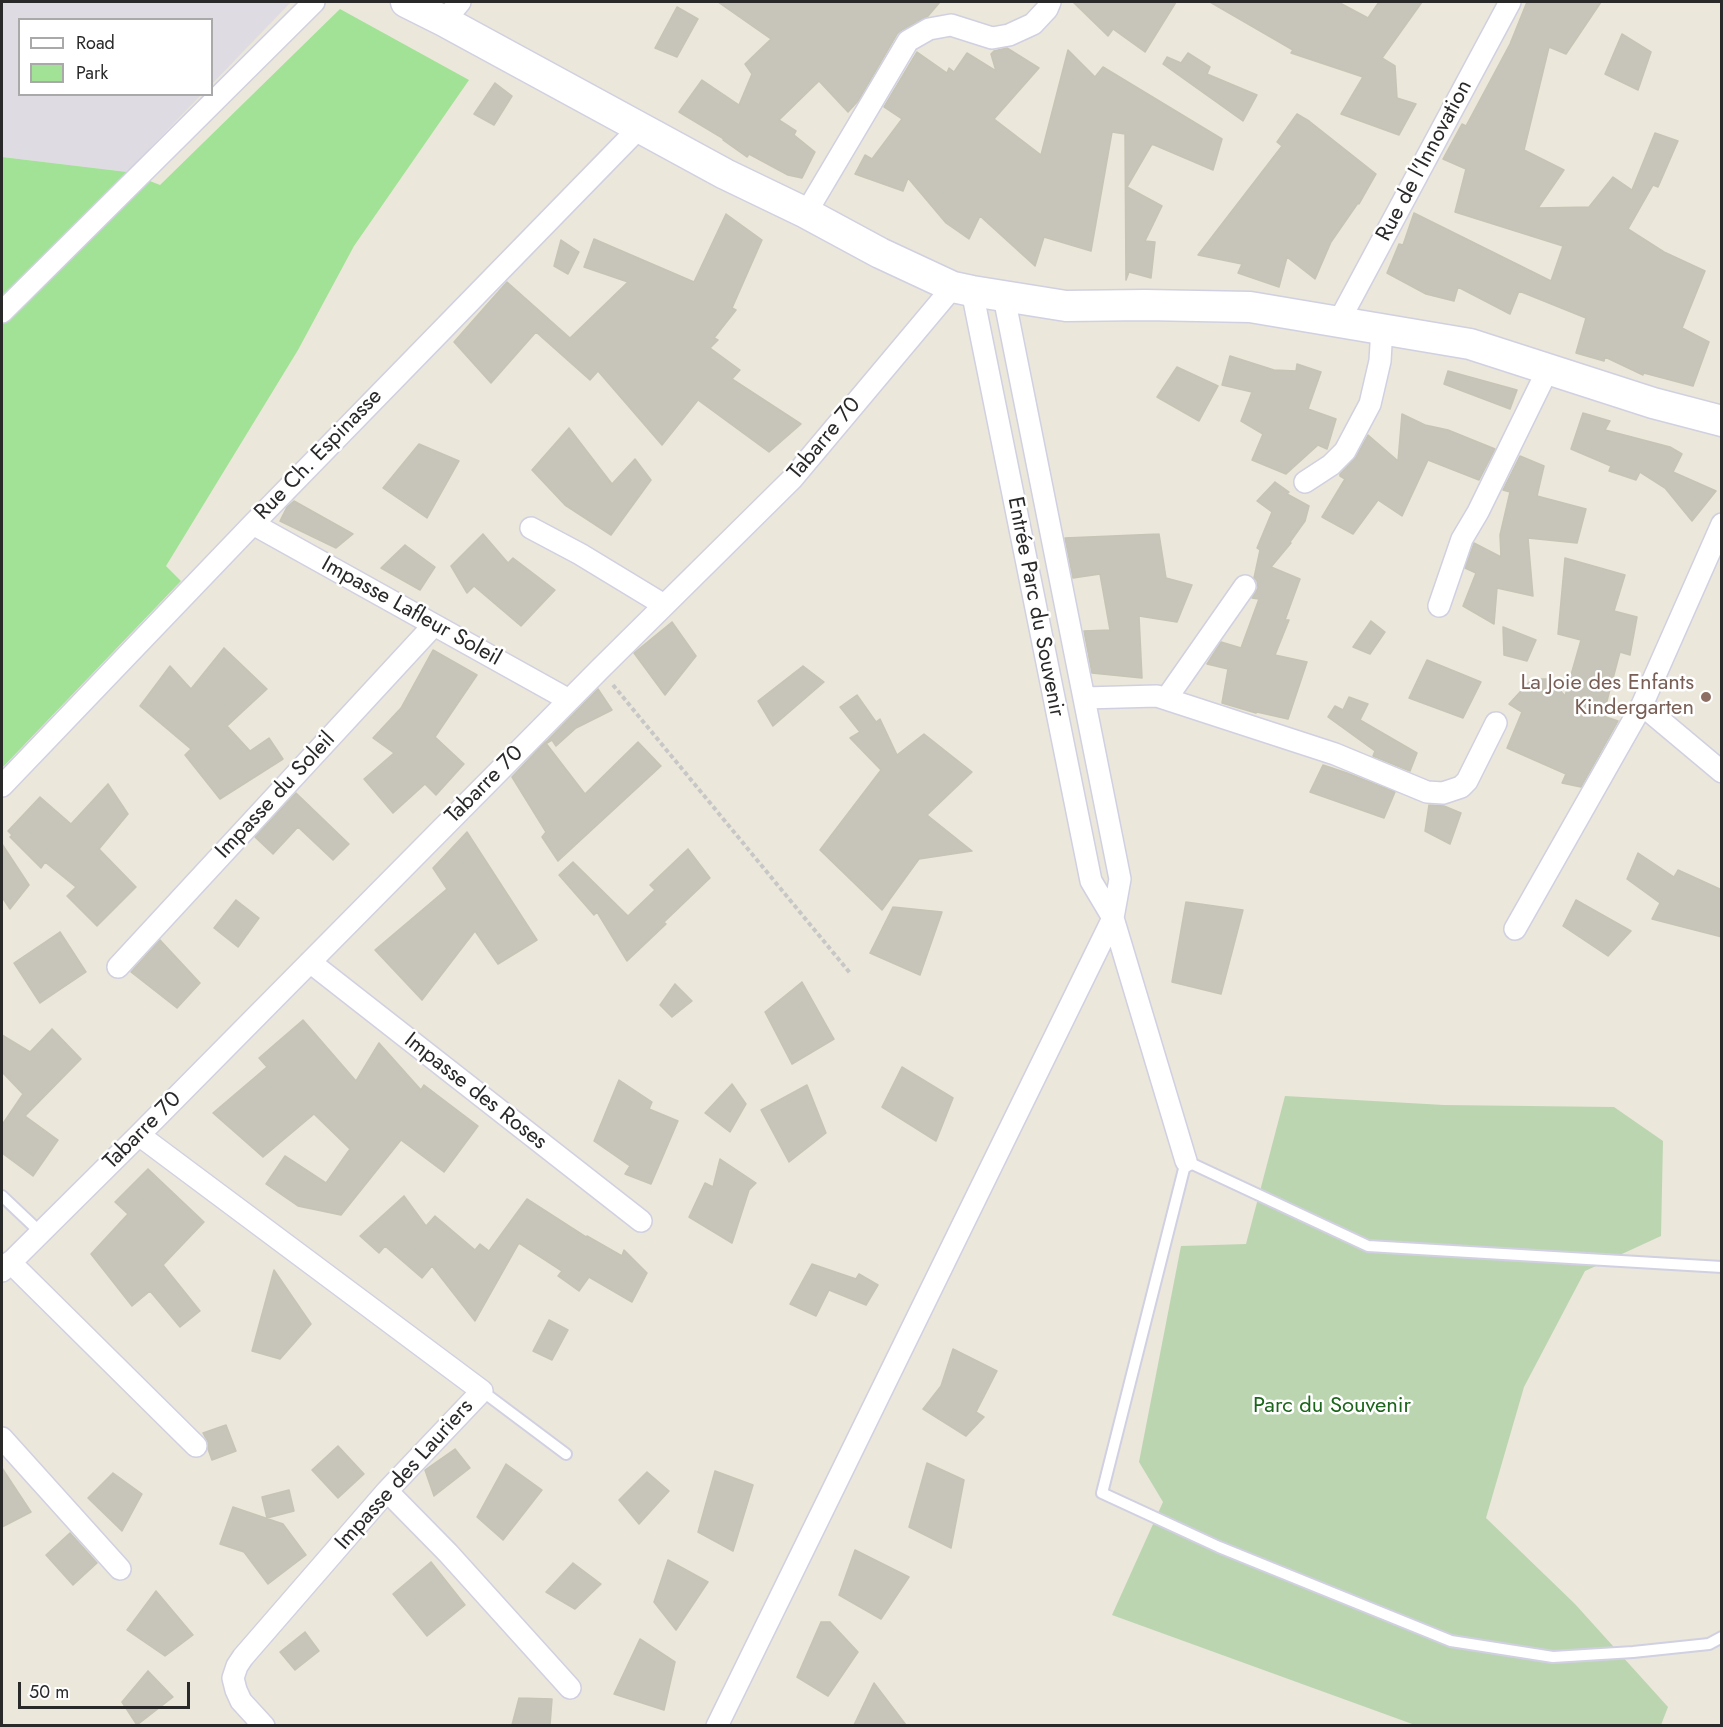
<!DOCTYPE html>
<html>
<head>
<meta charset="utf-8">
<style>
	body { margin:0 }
	#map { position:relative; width:1723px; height:1727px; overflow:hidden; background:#ebe7da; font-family:Jost,sans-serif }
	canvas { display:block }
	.frame { position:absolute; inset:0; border:3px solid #292929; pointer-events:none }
	.legend { position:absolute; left:18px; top:18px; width:195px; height:78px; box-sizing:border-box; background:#fff; border:2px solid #a9a9a9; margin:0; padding:8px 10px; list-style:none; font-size:18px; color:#292929 }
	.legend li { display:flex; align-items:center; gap:12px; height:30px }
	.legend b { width:30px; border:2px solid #a9a9a9 }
	.scale { position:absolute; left:18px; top:1682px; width:172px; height:27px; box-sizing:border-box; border:3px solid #292929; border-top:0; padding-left:8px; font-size:18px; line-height:21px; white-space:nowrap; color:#292929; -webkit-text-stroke:4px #fff; paint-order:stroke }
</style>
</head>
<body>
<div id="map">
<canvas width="1723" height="1727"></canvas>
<div class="frame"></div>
<ul class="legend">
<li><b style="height:8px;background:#fff"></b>Road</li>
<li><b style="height:16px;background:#a1e296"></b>Park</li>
</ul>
<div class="scale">50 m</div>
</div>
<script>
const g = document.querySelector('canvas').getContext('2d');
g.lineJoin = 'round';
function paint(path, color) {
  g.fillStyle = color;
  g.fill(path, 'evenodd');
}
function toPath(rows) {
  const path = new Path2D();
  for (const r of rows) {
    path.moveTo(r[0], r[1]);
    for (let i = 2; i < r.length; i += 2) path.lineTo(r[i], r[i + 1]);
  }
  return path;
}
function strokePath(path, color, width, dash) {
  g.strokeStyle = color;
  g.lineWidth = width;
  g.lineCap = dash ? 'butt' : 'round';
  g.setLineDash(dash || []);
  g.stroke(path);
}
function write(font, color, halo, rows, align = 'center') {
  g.font = font + ' Jost,sans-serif';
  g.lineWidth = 5;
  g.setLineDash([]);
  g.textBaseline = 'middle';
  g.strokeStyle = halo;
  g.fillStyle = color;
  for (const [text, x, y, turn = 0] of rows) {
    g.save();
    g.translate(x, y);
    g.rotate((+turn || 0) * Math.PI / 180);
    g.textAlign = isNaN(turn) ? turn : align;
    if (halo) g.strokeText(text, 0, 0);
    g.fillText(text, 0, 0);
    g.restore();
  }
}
paint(toPath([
	[2,2,291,2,212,84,212,20,20,20,20,94,201,95,127,172,2,157]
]), '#dfdbe3');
paint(toPath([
	[340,9,469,80,354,246,298,350,166,566,181,581,2,768,2,157,127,172,160,185]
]), '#a1e296');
paint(toPath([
	[1285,1096,1444,1105,1614,1107,1663,1141,1661,1236,1585,1271,1524,1387,1486,1518,1575,1604,1668,1707,1661,1725,1415,1725,1112,1615,1163,1502,1139,1462,1181,1246,1246,1244]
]), '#bcd5b1');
const building = toPath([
	[718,2,940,2,928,16,902,30,897,34,858,101,848,112,819,81,779,120,796,131,794,135,815,152,802,178,788,175,749,154,747,157,723,140,724,139,679,112,702,80,739,105,752,74,745,64,771,39,718,2],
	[1073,2,1176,2,1145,52,1113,29,1108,36,1073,2],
	[1210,2,1338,2,1368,18,1379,2,1422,2,1382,58,1395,66,1397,98,1416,104,1399,135,1341,114,1363,77,1291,53,1293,50,1210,2],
	[1527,2,1601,2,1566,54,1549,47,1524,150,1564,170,1538,208,1589,207,1613,177,1632,190,1655,133,1678,141,1658,187,1653,185,1628,229,1664,252,1705,271,1682,328,1709,342,1693,386,1644,373,1643,375,1605,357,1604,361,1576,353,1586,318,1519,291,1510,314,1458,287,1454,301,1426,294,1387,273,1399,244,1403,245,1414,213,1551,281,1563,246,1455,212,1466,169,1443,159,1462,124,1466,126,1510,44,1527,2],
	[677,7,698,19,677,57,655,48,677,7],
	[1622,34,1651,52,1638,90,1605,74,1622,34],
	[1007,48,1039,68,994,119,1041,155,1068,50,1095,77,1103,67,1222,139,1213,170,1152,144,1127,187,1162,206,1145,241,1155,242,1151,278,1129,272,1126,280,1125,134,1112,132,1091,251,1044,237,1035,266,980,216,969,239,946,223,908,178,903,191,855,174,865,155,872,159,902,119,884,107,917,52,947,73,949,68,954,72,967,53,996,71,991,54,994,51,1007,48],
	[1188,53,1210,67,1207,74,1257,95,1243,121,1163,64,1167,57,1181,63,1188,53],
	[495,83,512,96,494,125,474,114,495,83],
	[1297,114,1309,121,1376,174,1359,204,1358,203,1331,242,1315,279,1287,257,1279,287,1238,273,1242,264,1198,255,1282,146,1277,142,1297,114],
	[726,214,762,240,732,308,736,310,714,338,718,340,710,348,740,370,732,379,801,424,769,452,698,400,662,445,598,371,590,380,536,332,491,383,454,342,507,282,570,338,628,282,584,267,594,239,694,282,726,214],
	[561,240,579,252,568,274,554,266,561,240],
	[1230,356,1274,370,1296,371,1297,364,1321,372,1308,409,1336,419,1327,449,1318,445,1286,474,1252,460,1263,434,1241,421,1252,392,1222,385,1230,356],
	[1177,367,1218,386,1199,421,1157,397,1177,367],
	[1448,371,1517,390,1510,409,1444,384,1448,371],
	[1583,413,1610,421,1605,430,1670,447,1682,454,1673,472,1716,491,1692,521,1665,488,1640,472,1636,480,1609,471,1611,466,1571,449,1583,413],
	[1402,414,1425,425,1448,430,1495,449,1479,480,1428,460,1402,516,1378,500,1353,534,1322,517,1345,479,1340,476,1340,474,1356,457,1368,435,1398,461,1402,414],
	[569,428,612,484,635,459,651,480,611,535,565,505,532,470,569,428],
	[419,444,459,461,427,518,383,488,419,444],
	[1520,456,1544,466,1537,496,1586,509,1577,543,1528,538,1533,596,1497,588,1494,624,1463,606,1476,573,1465,568,1474,543,1501,557,1500,535,1510,492,1503,490,1520,456],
	[1275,482,1289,492,1287,494,1309,506,1305,521,1290,542,1291,543,1271,567,1300,579,1285,620,1289,620,1275,655,1307,662,1288,719,1257,712,1256,713,1222,703,1228,669,1207,664,1221,642,1241,648,1259,599,1252,598,1258,588,1257,581,1254,578,1260,550,1257,548,1272,512,1257,501,1275,482],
	[294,501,353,534,336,548,280,521,287,507,294,501],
	[483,534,508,563,513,558,555,590,521,626,474,586,467,593,451,566,483,534],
	[1159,534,1166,578,1192,585,1177,622,1139,616,1142,678,1092,673,1084,631,1110,630,1100,574,1073,578,1065,538,1159,534],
	[405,545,435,567,420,590,381,568,405,545],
	[1565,558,1625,575,1614,611,1637,617,1630,655,1620,652,1603,716,1618,721,1581,787,1562,783,1566,774,1507,748,1522,712,1509,704,1532,679,1550,679,1565,696,1581,640,1558,634,1565,558],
	[1371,621,1385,632,1370,654,1353,647,1371,621],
	[672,622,696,656,665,695,634,653,672,622],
	[1503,627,1536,640,1527,661,1504,655,1503,627],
	[224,648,267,689,227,726,250,751,269,738,283,759,220,799,185,755,191,749,140,706,170,666,191,689,224,648],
	[433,650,477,675,435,737,464,764,436,795,425,784,393,813,364,779,394,753,373,738,401,708,433,650],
	[1427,660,1481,682,1463,718,1409,698,1427,660],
	[803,666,824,682,773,726,758,701,803,666],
	[598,689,612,710,576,728,556,746,552,740,547,743,546,742,598,689],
	[857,695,876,722,880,719,897,755,924,734,972,772,927,815,972,851,919,859,882,910,820,850,881,770,850,738,860,732,840,707,857,695],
	[1349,697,1368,704,1360,720,1417,753,1410,771,1373,756,1375,751,1328,717,1335,706,1343,710,1349,697],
	[545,742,585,794,638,742,661,766,558,861,542,837,546,832,512,777,545,742],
	[1323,765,1347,773,1395,792,1384,818,1310,792,1323,765],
	[108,784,128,814,99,849,136,887,97,926,67,896,76,887,45,862,41,868,10,837,12,835,8,831,40,797,71,824,108,784],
	[296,793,349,844,333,860,298,827,273,854,255,837,296,793],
	[1429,805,1444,806,1461,813,1450,844,1425,831,1429,805],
	[467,832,537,940,498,964,475,931,422,1000,375,950,447,889,433,868,467,832],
	[2,844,29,885,10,909,2,897,2,844],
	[688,849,710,878,664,922,666,924,627,961,597,912,594,915,559,875,573,862,628,916,655,890,650,885,688,849],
	[1638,853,1674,877,1678,870,1722,890,1722,937,1652,919,1660,903,1627,879,1638,853],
	[236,900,259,918,238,947,214,928,236,900],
	[1576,900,1631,931,1608,956,1563,926,1576,900],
	[1186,902,1243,910,1221,994,1172,982,1186,902],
	[893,907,942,912,920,975,870,953,893,907],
	[60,932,86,972,40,1003,14,963,60,932],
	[160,940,200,983,177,1008,131,972,160,940],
	[802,982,834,1039,792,1064,765,1012,802,982],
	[675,984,692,1001,672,1017,660,1005,675,984],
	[303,1020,356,1081,379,1043,421,1090,424,1085,478,1126,444,1172,401,1140,341,1215,298,1206,266,1184,285,1156,326,1183,350,1149,314,1114,263,1157,213,1113,267,1067,259,1058,303,1020],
	[52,1029,81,1059,25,1116,58,1140,33,1176,2,1153,2,1125,23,1094,2,1072,2,1035,30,1052,52,1029],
	[902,1067,953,1098,936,1141,882,1107,902,1067],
	[619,1080,652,1102,649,1109,678,1121,651,1184,625,1174,630,1166,594,1141,619,1080],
	[732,1084,746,1104,730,1132,705,1113,732,1084],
	[807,1085,826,1133,789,1162,761,1110,807,1085],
	[720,1159,756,1183,749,1190,732,1243,689,1217,705,1183,713,1187,720,1159],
	[148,1169,204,1222,163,1265,200,1311,180,1327,150,1291,132,1306,91,1254,128,1214,115,1202,148,1169],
	[404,1196,426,1226,435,1216,475,1250,480,1244,489,1251,527,1199,586,1237,587,1236,622,1256,624,1250,647,1273,632,1302,589,1277,579,1291,558,1276,562,1271,519,1243,475,1321,432,1266,422,1278,385,1246,379,1253,360,1236,404,1196],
	[812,1264,856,1279,859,1274,878,1285,866,1305,829,1290,816,1316,790,1304,812,1264],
	[274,1270,311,1324,280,1359,252,1351,274,1270],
	[549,1320,568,1330,552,1360,533,1351,549,1320],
	[953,1349,997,1371,976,1412,984,1417,966,1436,923,1409,941,1386,953,1349],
	[226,1425,236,1451,212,1460,208,1449,208,1442,203,1433,226,1425],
	[338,1446,364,1474,338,1498,312,1470,338,1446],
	[455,1449,470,1468,434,1496,425,1470,455,1449],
	[927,1463,964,1480,951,1548,909,1527,927,1463],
	[506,1464,542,1490,503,1540,477,1517,506,1464],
	[2,1468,31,1512,2,1527,2,1468],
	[715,1471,753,1485,733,1551,698,1532,715,1471],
	[647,1472,669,1491,639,1524,619,1500,647,1472],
	[113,1473,142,1494,122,1531,88,1498,113,1473],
	[289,1490,294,1511,267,1518,262,1497,289,1490],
	[233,1507,283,1524,306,1555,268,1584,244,1552,220,1544,233,1507],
	[70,1533,97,1563,73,1585,46,1555,70,1533],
	[855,1550,909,1577,881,1619,839,1595,855,1550],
	[668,1560,708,1582,676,1630,654,1602,668,1560],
	[431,1562,465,1605,427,1636,393,1594,431,1562],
	[573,1563,601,1584,575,1609,546,1592,573,1563],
	[156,1591,193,1635,165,1656,127,1630,156,1591],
	[821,1622,830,1622,858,1652,828,1696,797,1677,821,1622],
	[305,1632,319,1651,295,1670,280,1652,305,1632],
	[640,1639,675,1662,664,1710,614,1694,640,1639],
	[148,1671,173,1697,137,1725,122,1702,148,1671],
	[874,1683,906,1725,854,1725,874,1683],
	[519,1698,552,1699,550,1725,512,1725,519,1698]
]);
paint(building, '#c7c5b9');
strokePath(building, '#c6c4b4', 1.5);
const lane = toPath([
	[2,1196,40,1232],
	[1722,1267,1368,1246,1186,1161,1102,1493,1219,1547,1451,1641,1553,1657,1633,1652,1709,1644,1722,1637],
	[482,1391,566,1454]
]);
const street = toPath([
	[444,21,460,2],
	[806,213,908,41,929,29,951,25,992,38,1009,35,1033,24,1047,9,1050,2],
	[972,291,1091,881,1113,918,1186,1161],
	[2,312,314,2],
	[1339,321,1510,2],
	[1305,482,1331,465,1345,451,1370,404,1380,361,1382,328],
	[253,524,569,700],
	[531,528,580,554,664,605],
	[1439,606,1462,539,1478,512,1548,369],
	[1084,698,1157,696,1335,754,1427,792,1443,793,1461,787,1467,781,1496,723],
	[1166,699,1245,586],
	[1642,705,1722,772],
	[2,786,253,524,640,127],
	[1515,929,1642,705,1722,524],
	[310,962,641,1221],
	[118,967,434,625],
	[139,1135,482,1391,387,1491,243,1657,237,1666,233,1678,236,1690,241,1701,264,1726],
	[10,1262,196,1446],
	[2,1271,139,1135,600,669,792,479,953,287],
	[2,1438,120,1569],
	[387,1491,448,1553,570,1688],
	[717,1726,1113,918,1120,879,1004,297]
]);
const secondary = toPath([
	[406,2,444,21,725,174,806,213,880,253,953,287,972,291,1066,306,1145,305,1250,307,1470,344,1653,403,1722,421]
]);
strokePath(lane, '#d0d0e2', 14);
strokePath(street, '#d0d0e2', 24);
strokePath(secondary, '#d0d0e2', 33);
strokePath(toPath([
	[613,685,850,973]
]), '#c7c7c7', 4, [4.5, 3]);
strokePath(lane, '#fff', 10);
strokePath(street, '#fff', 21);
strokePath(secondary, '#fff', 30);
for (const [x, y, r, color] of [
	[1706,697,6,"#8d6e63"]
]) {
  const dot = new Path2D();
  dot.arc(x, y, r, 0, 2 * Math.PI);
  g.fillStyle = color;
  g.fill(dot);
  strokePath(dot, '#fff', 2);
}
write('22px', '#292929', '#fff', [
	["Rue de l'Innovation",1425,161,-62],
	["Tabarre 70",825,439,-50],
	["Rue Ch. Espinasse",319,455,-46],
	["Entrée Parc du Souvenir",1035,607,79],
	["Impasse Lafleur Soleil",411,612,29],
	["Tabarre 70",485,785,-45],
	["Impasse du Soleil",276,796,-47],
	["Impasse des Roses",475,1092,38],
	["Tabarre 70",143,1131,-45],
	["Impasse des Lauriers",405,1475,-48]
]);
write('22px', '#785e54', '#fff', [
	["La Joie des Enfants",1694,684],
	["Kindergarten",1694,709]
], 'right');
write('22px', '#1a6519', '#fff', [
	["Parc du Souvenir",1332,1407]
]);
</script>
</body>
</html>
